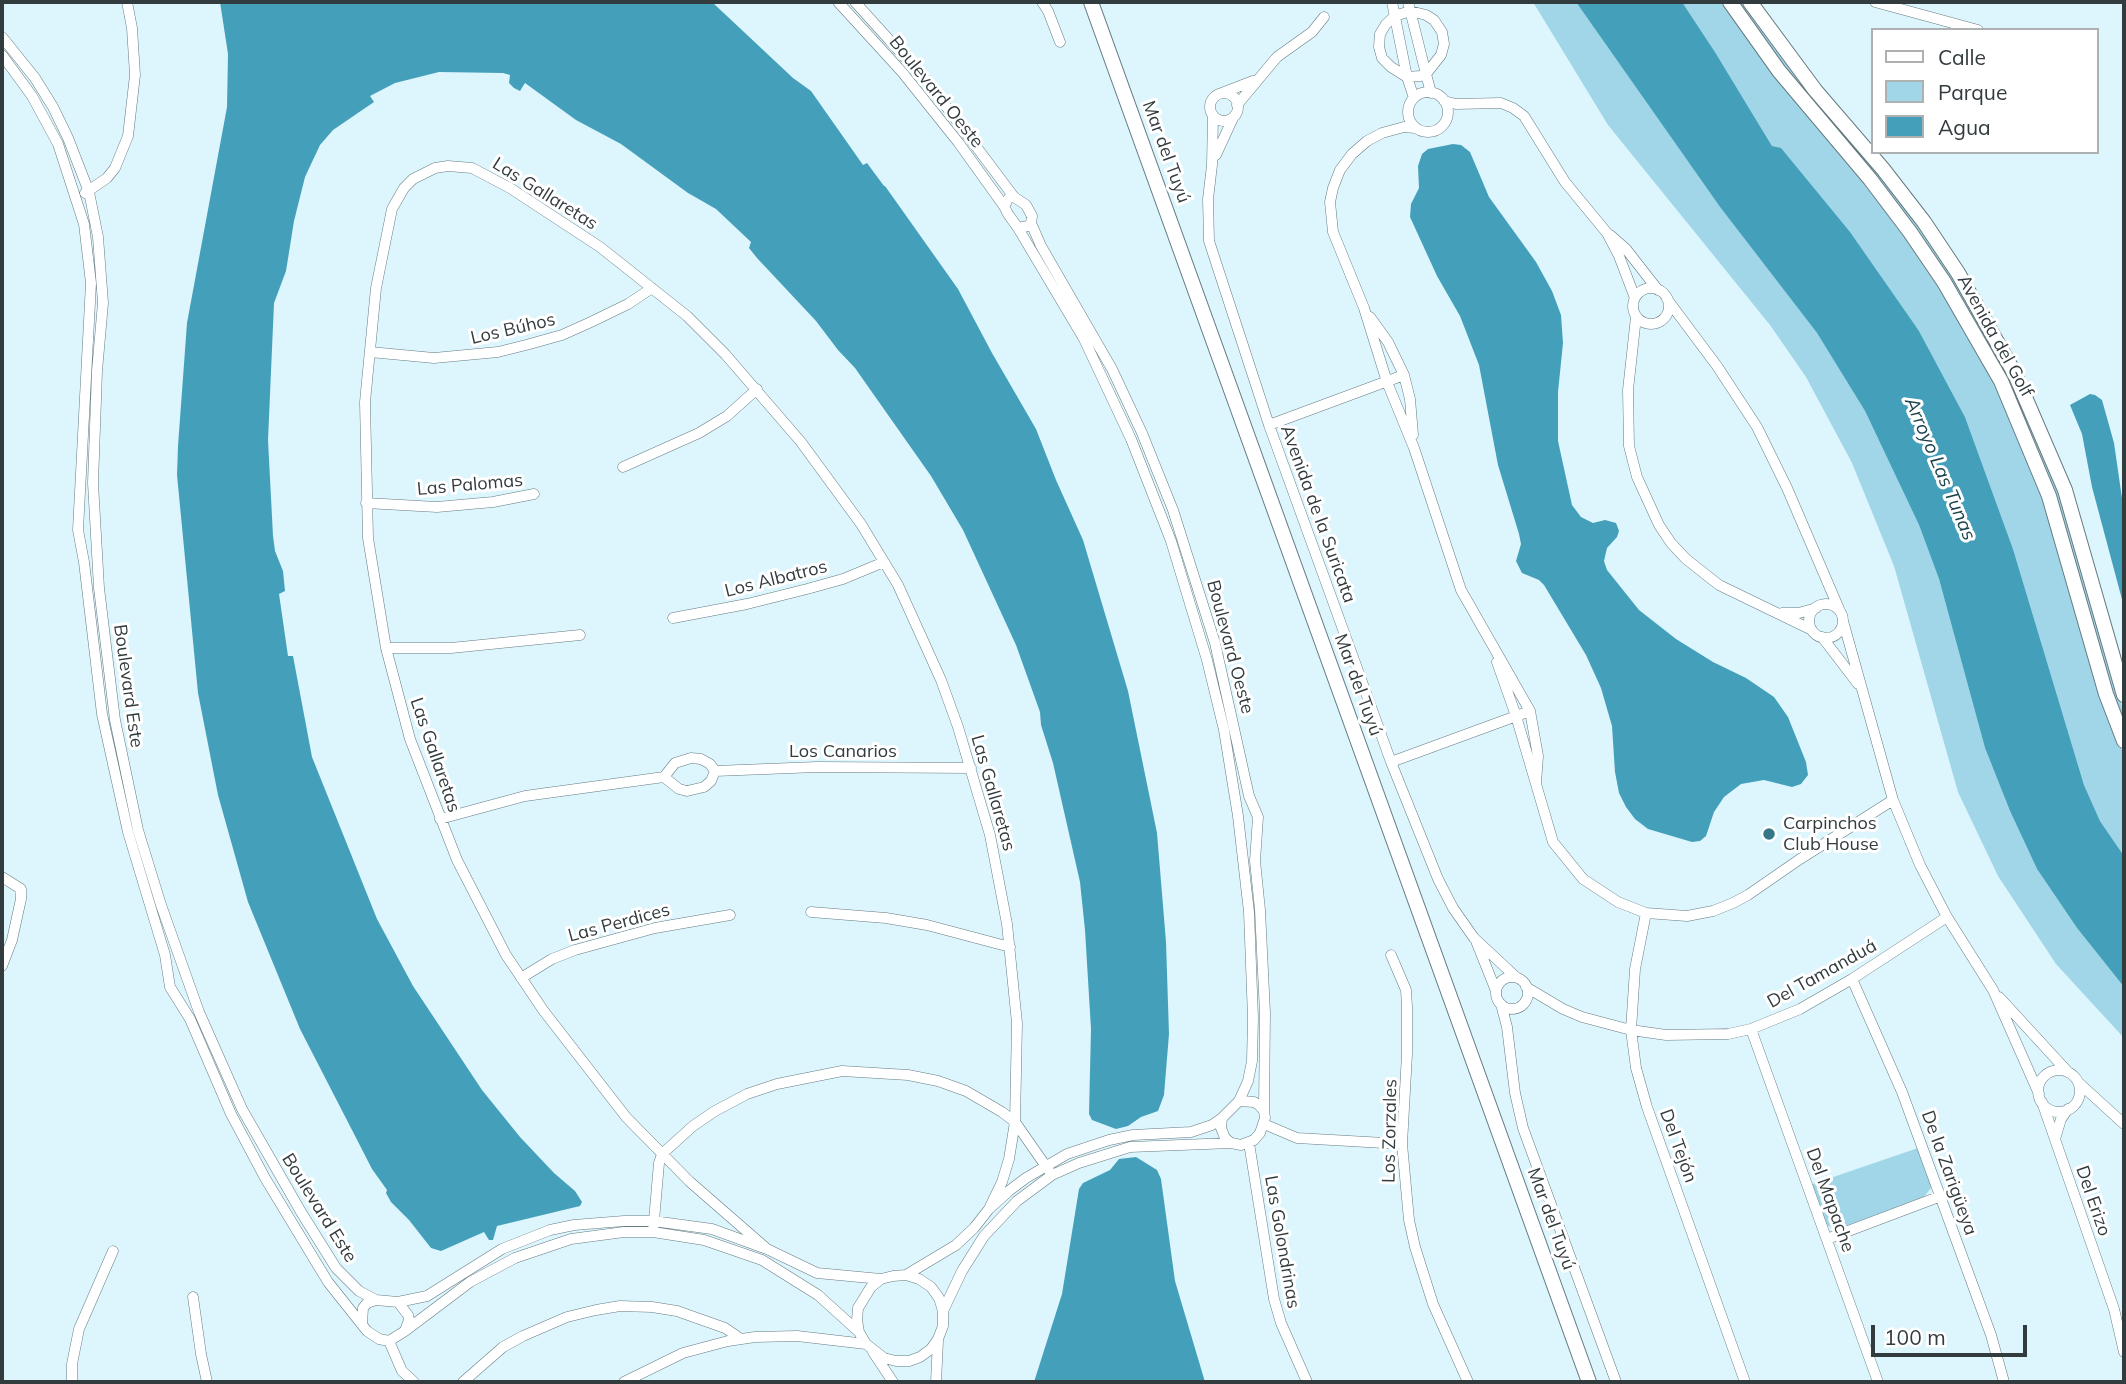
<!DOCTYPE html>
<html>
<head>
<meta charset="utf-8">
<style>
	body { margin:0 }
	#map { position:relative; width:2126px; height:1384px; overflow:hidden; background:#ddf5fd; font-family:Mulish,sans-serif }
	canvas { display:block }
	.frame { position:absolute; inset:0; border:4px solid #323b3e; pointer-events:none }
	.legend { position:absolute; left:1871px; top:28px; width:228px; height:126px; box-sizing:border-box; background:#fff; border:2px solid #adb1b2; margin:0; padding:9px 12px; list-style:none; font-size:21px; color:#323b3e }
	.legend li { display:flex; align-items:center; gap:14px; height:35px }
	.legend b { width:35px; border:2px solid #adb1b2 }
	.scale { position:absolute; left:1871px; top:1325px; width:156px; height:32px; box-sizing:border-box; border:4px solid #323b3e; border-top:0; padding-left:9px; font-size:21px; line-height:24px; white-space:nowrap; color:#323b3e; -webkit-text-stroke:5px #fff; paint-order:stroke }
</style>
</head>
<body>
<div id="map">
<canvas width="2126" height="1384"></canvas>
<div class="frame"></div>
<ul class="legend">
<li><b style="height:9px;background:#fff"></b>Calle</li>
<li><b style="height:19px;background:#a0d6e7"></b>Parque</li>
<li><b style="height:19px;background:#44a0ba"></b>Agua</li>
</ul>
<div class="scale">100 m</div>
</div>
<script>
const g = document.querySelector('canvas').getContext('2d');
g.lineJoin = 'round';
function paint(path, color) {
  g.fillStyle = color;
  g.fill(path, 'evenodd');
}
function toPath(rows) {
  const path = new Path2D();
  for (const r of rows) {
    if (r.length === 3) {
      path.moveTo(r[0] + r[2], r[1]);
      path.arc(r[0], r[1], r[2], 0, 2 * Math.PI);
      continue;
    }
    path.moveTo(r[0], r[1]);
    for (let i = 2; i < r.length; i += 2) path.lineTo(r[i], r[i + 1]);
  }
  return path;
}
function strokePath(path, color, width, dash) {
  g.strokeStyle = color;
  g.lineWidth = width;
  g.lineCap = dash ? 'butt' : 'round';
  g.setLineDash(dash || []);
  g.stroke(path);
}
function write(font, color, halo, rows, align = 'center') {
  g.font = font + ' Mulish,sans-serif';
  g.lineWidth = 6;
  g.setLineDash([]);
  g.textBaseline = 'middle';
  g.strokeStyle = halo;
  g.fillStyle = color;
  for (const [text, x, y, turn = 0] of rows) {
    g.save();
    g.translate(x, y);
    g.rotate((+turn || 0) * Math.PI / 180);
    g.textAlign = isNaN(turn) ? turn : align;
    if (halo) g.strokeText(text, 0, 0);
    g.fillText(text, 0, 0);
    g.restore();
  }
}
paint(toPath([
	[1533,2,1576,2,1720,207,1817,333,1865,411,1919,525,1939,579,1985,748,2010,811,2037,869,2077,928,2124,987,2124,1038,2056,964,1998,876,1958,792,1894,566,1852,463,1806,377,1770,325,1608,125],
	[1682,2,1722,2,1746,36,1913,245,1956,310,1985,364,2046,501,2104,708,2124,755,2124,856,2100,821,2084,785,2013,549,1965,417,1919,331,1776,147,1772,146,1715,52],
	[1737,2,1743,2,1896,195,1947,268,1991,342,2024,409,2064,508,2124,713,2124,727,2108,682,2075,560,2059,510,1986,344,1789,76],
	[1918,1148,1932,1182,1931,1188,1924,1197,1837,1229,1826,1225,1810,1185]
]), '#a0d6e7');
paint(toPath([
	[220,2,712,2,793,78,811,91,863,165,867,163,884,186,885,186,958,289,992,353,1036,429,1056,480,1083,540,1128,691,1157,833,1166,942,1169,1034,1164,1095,1158,1111,1141,1117,1128,1126,1116,1129,1092,1120,1089,1114,1091,1029,1085,930,1080,882,1053,763,1041,725,1040,712,1016,645,963,530,931,476,855,368,838,350,816,321,757,258,749,248,751,242,716,209,688,193,621,144,576,120,525,83,520,91,514,88,509,83,510,75,503,73,439,72,395,83,370,96,374,102,333,130,320,145,305,177,294,221,286,271,274,303,268,440,273,536,275,551,283,571,285,591,279,594,288,656,293,656,312,757,377,919,413,986,482,1090,520,1137,554,1173,575,1191,582,1202,580,1206,497,1226,493,1240,489,1240,484,1232,441,1251,431,1248,409,1220,391,1202,386,1193,387,1190,372,1169,352,1130,300,1029,248,902,218,795,198,693,177,475,178,446,187,323,227,107,228,54],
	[1576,2,1682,2,1715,52,1772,146,1781,148,1850,232,1919,331,1965,417,2013,549,2084,785,2100,821,2124,856,2124,987,2077,928,2037,869,2010,811,1985,748,1939,579,1919,525,1865,411,1817,333,1720,207],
	[1453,144,1461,145,1470,152,1489,197,1536,262,1552,291,1561,315,1563,343,1558,392,1558,441,1572,505,1581,517,1593,523,1605,520,1616,523,1619,531,1617,537,1607,548,1604,561,1607,570,1639,610,1676,639,1713,662,1746,678,1774,697,1788,717,1806,762,1808,775,1801,784,1792,787,1764,780,1741,784,1724,797,1714,812,1706,836,1700,841,1692,842,1648,829,1635,819,1626,807,1619,793,1615,772,1612,726,1601,688,1586,655,1544,585,1539,580,1522,573,1516,561,1521,544,1519,534,1498,465,1479,365,1460,316,1437,276,1410,217,1411,204,1419,188,1418,166,1422,154,1428,149],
	[2090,394,2095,395,2102,400,2114,443,2124,512,2124,607,2092,487,2082,434,2070,405],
	[1136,1157,1157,1170,1161,1179,1175,1281,1205,1382,1034,1382,1062,1294,1079,1189,1083,1183,1110,1170,1119,1159]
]), '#44a0ba');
const street = toPath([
	[838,2,902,72,958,142,1004,206],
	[855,2,930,85,1014,197,1026,205,1032,216,1031,223,1028,226,1018,228,1008,214,1004,206,1009,198,1014,197],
	[1042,2,1048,11,1060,42],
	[1392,2,1407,77,1420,76,1426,74,1408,2],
	[1875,2,1978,30],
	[2,37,35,78,53,107,68,138,89,192,98,237,103,303,97,371,93,483,99,588,115,720,138,830,161,905,199,1012,242,1109,301,1212,336,1268,359,1291,376,1300],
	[2,55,32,96,58,144,84,224,91,283,78,530,84,562,102,714,128,832,165,955,170,987,190,1019,231,1114,265,1178,328,1282,367,1331,379,1339,389,1341,405,1331,409,1320,408,1315,398,1302,376,1300,367,1303,363,1308,362,1324],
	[1428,112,20],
	[1222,93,1253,81],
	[1224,107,14],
	[1414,98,1407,77,1391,67,1382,58,1379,47,1380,34,1386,24,1395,16,1410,11,1426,15,1434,20,1442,32,1444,44,1441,55,1426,74,1431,93],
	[1444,101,1456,104,1501,103,1513,108,1524,116,1565,182,1607,233,1619,256,1635,298],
	[1237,105,1277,57,1312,32,1324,17],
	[1213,116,1212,165,1208,199,1209,241,1269,425,1391,762,1438,879,1453,908,1474,938,1517,978],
	[1415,128,1404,127,1382,133,1367,141,1352,154,1340,170,1333,188,1330,202,1333,232,1364,308,1387,382,1414,448,1461,590,1530,711,1538,756,1536,783],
	[1216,155,1233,118],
	[85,193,107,178,115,168,128,136,135,75,132,28,127,2],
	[1031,223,1041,246,1112,369,1142,433,1173,510,1215,643,1249,796,1258,817,1255,861,1260,910,1265,1013,1264,1111],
	[1018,228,1084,339,1131,439,1171,541,1207,660,1224,730,1238,816,1249,912,1253,1018,1252,1061,1248,1081,1239,1101,1222,1118,1221,1128,1225,1138,1231,1143,1241,1145,1254,1140,1260,1133,1265,1118,1264,1111,1259,1105,1254,1102,1239,1101],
	[1610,235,1626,249,1658,290],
	[1651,306,18],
	[1667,299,1717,366,1757,427,1787,488,1839,609],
	[1370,317,1388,342,1404,375,1410,399,1413,435],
	[1636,317,1628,390,1629,446,1637,477,1659,525,1671,543,1686,559,1719,585,1812,630],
	[370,352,434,358,498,352,526,345,562,335,591,322,628,304,652,288],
	[1269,425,1404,375],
	[623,467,699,433,727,416,757,389],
	[366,503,437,507,493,502,534,494],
	[1826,621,17],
	[1782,613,1799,613,1816,608],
	[673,618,747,604,807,589,843,579,884,562],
	[1843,621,1893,800,1920,865,1947,917,1993,990,2039,1094],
	[1822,637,1858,684],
	[386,648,451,648,580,635],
	[1497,662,1516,716,1553,842,1583,879,1618,902,1646,913,1687,916,1713,911,1733,903,1748,895,1800,859,1893,800],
	[691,758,701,759,710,764,715,771,711,781,704,787,687,791,679,789,664,777,675,763,691,758],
	[1391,762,1530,711],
	[715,771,817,767,971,768],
	[440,819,525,796,664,777],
	[2,877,21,889,21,899,12,940,2,966],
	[811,912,886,918,927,925,1010,947],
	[1646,913,1635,969,1631,1030,1636,1068,1647,1107,1745,1382],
	[1476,941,1496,991],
	[1391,955,1406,990,1407,1007,1407,1054,1402,1144,1409,1220,1415,1247,1433,1304,1468,1382],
	[1512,993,16],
	[521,978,552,959,575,950,655,928,730,915],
	[1852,979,1902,1092,1991,1335,2004,1382],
	[1526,987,1563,1009,1582,1017,1631,1030,1666,1035,1728,1034,1751,1029,1800,1009,1852,979,1947,917],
	[1999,997,2067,1071],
	[1501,1004,1507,1027,1515,1093,1523,1128,1616,1382],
	[1751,1029,1878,1382],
	[2059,1091,21],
	[2079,1083,2124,1124],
	[2042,1102,2114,1309,2124,1352],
	[1264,1124,1297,1138,1402,1144],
	[2055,1139,2061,1119,2068,1109],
	[1249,1143,1274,1299,1281,1323,1307,1382],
	[653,1232,659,1163,662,1154,693,1126,715,1111,747,1094,777,1084,842,1071,908,1075,938,1081,966,1091,1002,1112,1015,1122,1052,1175],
	[1827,1239,1941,1196],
	[767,1249,689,1181,626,1117,543,1010,506,955,457,860,410,739,386,648,368,538,365,402,376,288,392,209,404,188,413,179,435,168,448,166,472,168,510,188,600,247,687,316,725,354,801,442,861,524,898,585,941,680,958,727,990,835,1007,924,1017,1023,1015,1122,1009,1159,1002,1182,989,1209],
	[906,1275,956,1245,974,1228,989,1209,1010,1190,1026,1178,1067,1154,1109,1140,1133,1135,1191,1132,1212,1125,1222,1118],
	[193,1297,201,1354,207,1382],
	[398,1302,427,1296,502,1249,550,1230,574,1225,624,1221,653,1221,712,1229,767,1249,817,1273,881,1279],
	[943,1311,939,1298,931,1287,919,1279,906,1275,893,1276,881,1279,871,1287,858,1308,857,1320,859,1332,866,1344,884,1358,896,1361,909,1361,920,1357,931,1349,938,1339,943,1326,943,1311,962,1271,984,1236,1017,1201,1052,1175,1079,1163,1130,1147,1231,1143],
	[405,1331,470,1282,515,1258,571,1239,624,1232,653,1232,704,1240,762,1260,818,1295,859,1332],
	[389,1341,402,1371,414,1382],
	[873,1352,893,1382],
	[72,1382,72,1364,79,1329,113,1251],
	[463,1382,503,1347,523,1336,567,1317,596,1310,620,1306,652,1307,677,1311,725,1328,741,1339],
	[624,1382,683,1353,728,1341,755,1337,797,1336,866,1344],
	[936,1382,938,1341]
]);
const secondary = toPath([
	[1091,2,1589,1382],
	[1730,2,1779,71,1870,179,1910,232,1944,282,2001,381,2049,496,2106,694,2124,741],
	[1750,2,1815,90,1883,169,1924,222,1958,273,2015,374,2065,490,2124,695]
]);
strokePath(street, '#657b82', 11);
strokePath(secondary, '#657b82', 16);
strokePath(street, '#fff', 10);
strokePath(secondary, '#fff', 14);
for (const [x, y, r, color] of [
	[1769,834,7,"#357689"]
]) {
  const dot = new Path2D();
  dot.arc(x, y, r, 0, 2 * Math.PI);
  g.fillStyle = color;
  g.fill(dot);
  strokePath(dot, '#fff', 2.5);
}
write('18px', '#323b3e', '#fff', [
	["Boulevard Oeste",936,92,51],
	["Mar del Tuyú",1166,152,70],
	["Las Gallaretas",545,194,32],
	["Los Búhos",513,329,-13],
	["Avenida del Golf",1995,336,61],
	["Las Palomas",470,485,-5],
	["Avenida de la Suricata",1318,514,70],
	["Los Albatros",776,579,-14],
	["Boulevard Oeste",1230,647,75],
	["Mar del Tuyú",1358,685,70],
	["Boulevard Este",128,686,82],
	["Los Canarios",843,752],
	["Las Gallaretas",435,755,71],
	["Las Gallaretas",993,793,74],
	["Las Perdices",619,923,-15],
	["Del Tamanduá",1822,974,-29],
	["Los Zorzales",1390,1131,-89],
	["Del Tejón",1678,1146,70],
	["De la Zarigüeya",1949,1173,70],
	["Del Mapache",1830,1200,70],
	["Del Erizo",2093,1201,71],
	["Boulevard Este",319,1208,58],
	["Mar del Tuyú",1551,1219,70],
	["Las Golondrinas",1282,1242,80]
]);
write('18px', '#323b3e', '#fff', [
	["Carpinchos",1783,824],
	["Club House",1783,845]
], 'left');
write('italic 19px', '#1a434e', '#fff', [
	["Arroyo Las Tunas",1940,469,67]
]);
</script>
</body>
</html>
